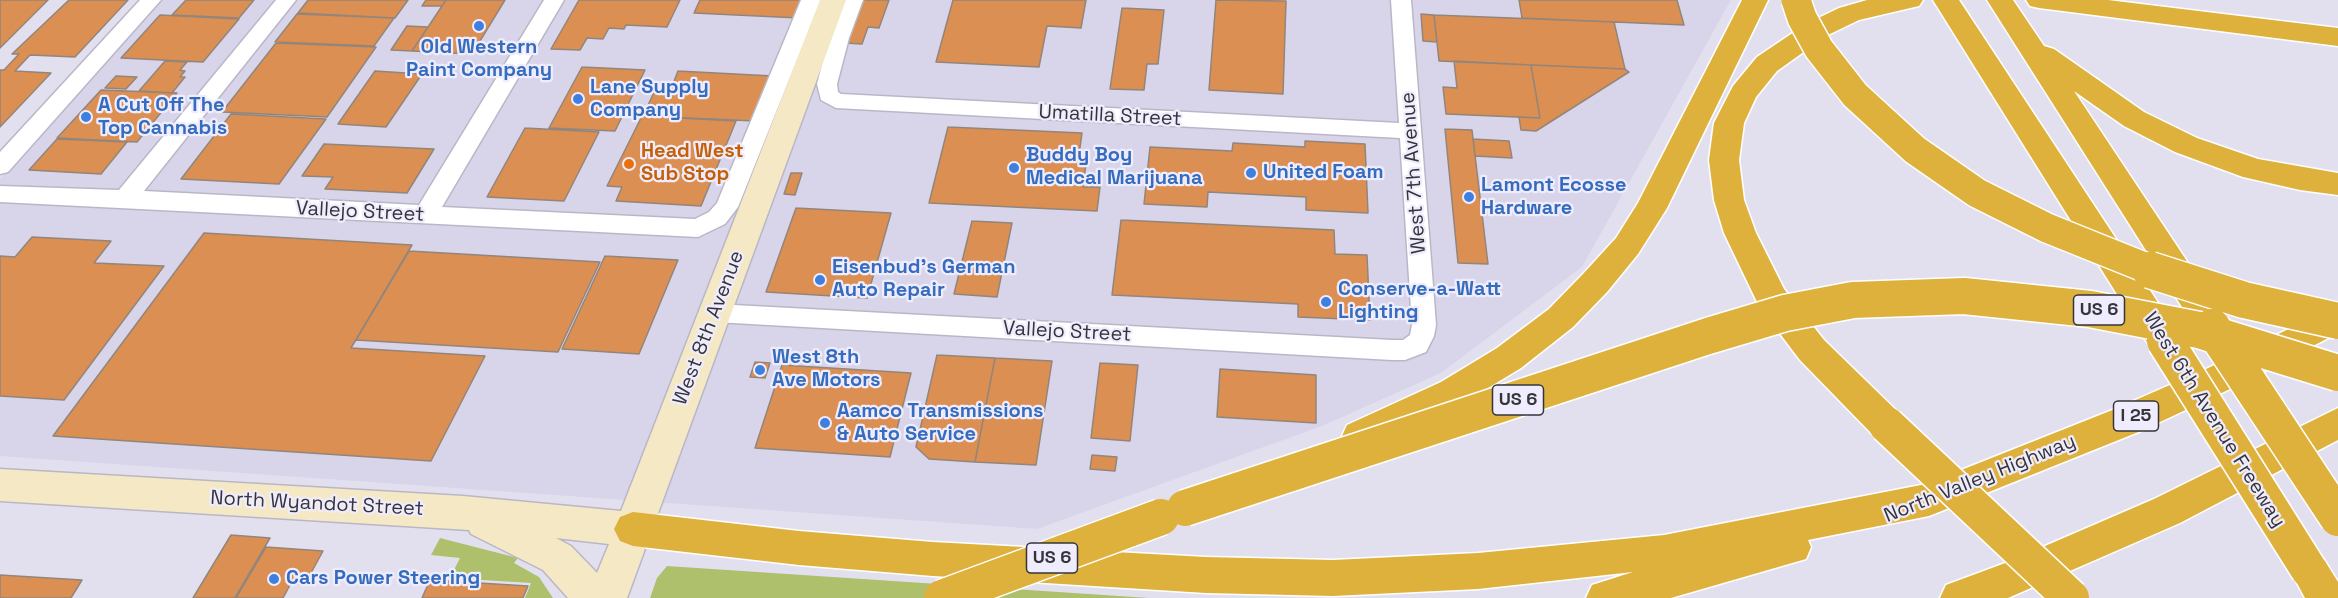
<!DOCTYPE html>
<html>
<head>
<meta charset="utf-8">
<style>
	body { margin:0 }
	canvas { display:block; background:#e2e0ef }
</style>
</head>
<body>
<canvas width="2338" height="598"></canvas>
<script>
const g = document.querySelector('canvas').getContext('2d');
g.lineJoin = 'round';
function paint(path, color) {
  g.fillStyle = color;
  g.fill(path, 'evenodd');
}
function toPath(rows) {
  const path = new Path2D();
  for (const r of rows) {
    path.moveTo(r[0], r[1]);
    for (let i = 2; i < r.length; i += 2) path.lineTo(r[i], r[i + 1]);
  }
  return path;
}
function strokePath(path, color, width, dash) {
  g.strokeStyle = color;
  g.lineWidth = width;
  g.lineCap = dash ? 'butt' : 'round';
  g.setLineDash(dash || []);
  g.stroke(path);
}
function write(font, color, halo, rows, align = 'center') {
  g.font = font + ' "Space Grotesk",sans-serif';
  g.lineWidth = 4.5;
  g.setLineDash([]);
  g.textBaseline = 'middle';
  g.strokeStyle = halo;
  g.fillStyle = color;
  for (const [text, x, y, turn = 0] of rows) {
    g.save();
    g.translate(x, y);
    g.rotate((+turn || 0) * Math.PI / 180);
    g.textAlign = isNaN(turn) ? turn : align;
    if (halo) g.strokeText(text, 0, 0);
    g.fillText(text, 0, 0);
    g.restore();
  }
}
paint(toPath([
	[159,0,1731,0,1582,267,1441,373,1322,426,1037,529,0,456,0,179]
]), '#d8d5eb');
paint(toPath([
	[440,538,518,558,514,563,539,577,553,598,525,598,531,583,450,578,460,558,431,555],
	[667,566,1149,598,650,598,657,578]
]), '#aec06c');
const building = toPath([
	[0,0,48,0,0,48,0,0],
	[69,0,128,0,75,57,30,55,15,71,51,73,0,127,0,70,4,70,19,54,12,54,69,0],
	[186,0,254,0,239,18,172,15,186,0],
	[308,0,408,0,395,18,298,13,308,0],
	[426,0,446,0,442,6,422,6,426,0],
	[446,0,505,0,472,54,412,51,446,0],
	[579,0,680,0,667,27,626,25,624,29,609,28,603,39,587,38,580,50,551,49,579,0],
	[700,0,806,0,799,18,694,13,700,0],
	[861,0,889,0,879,28,868,27,862,44,845,43,861,0],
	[953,0,1086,0,1081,28,1047,26,1039,67,936,62,953,0],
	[1216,0,1286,1,1283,94,1209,90,1216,0],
	[1519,0,1677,0,1684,25,1522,18,1519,0],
	[1122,8,1164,10,1158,64,1147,64,1144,90,1110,89,1122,8],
	[297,14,394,18,374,46,275,42,297,14],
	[1421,14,1434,15,1437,42,1423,41,1421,14],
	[160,15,239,19,203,62,121,58,160,15],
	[1434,15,1614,22,1625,69,1439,61,1434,15],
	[407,26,428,27,412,51,391,50,407,26],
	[276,43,376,47,327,117,222,112,276,43],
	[165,61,187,62,180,70,185,71,180,77,185,77,172,93,139,91,165,61],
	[1454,61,1531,65,1540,118,1446,114,1443,87,1457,88,1454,61],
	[1531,65,1625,69,1629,72,1536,131,1521,130,1519,117,1540,118,1531,65],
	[582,67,645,70,615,131,549,128,582,67],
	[375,71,422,74,386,127,338,124,375,71],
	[678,71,773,76,755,121,643,116,656,88,671,89,678,71],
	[116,76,137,77,126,89,105,88,116,76],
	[101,90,177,93,137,142,57,138,101,90],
	[231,114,326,119,279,184,181,179,231,114],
	[642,116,736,121,701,206,616,201,622,187,607,186,642,116],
	[948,127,1082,133,1079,155,1087,156,1083,187,1100,187,1097,211,929,203,948,127],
	[525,128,599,132,564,201,487,197,525,128],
	[1445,129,1472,130,1488,264,1458,263,1445,129],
	[57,139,127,142,101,174,29,170,57,139],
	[1473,139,1509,141,1512,158,1475,156,1473,139],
	[1305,141,1365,144,1368,213,1306,210,1306,197,1208,192,1207,207,1144,204,1150,147,1232,151,1233,143,1305,147,1305,141],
	[324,144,434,149,407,193,325,189,333,177,302,176,324,144],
	[791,173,802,173,795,195,784,194,791,173],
	[796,208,891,213,867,298,766,292,796,208],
	[1121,220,1334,230,1335,254,1367,255,1370,320,1298,317,1298,304,1112,295,1121,220],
	[972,221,1012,223,997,297,954,294,972,221],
	[204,233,412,245,351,348,485,356,431,461,53,436,204,233],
	[32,237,111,241,94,263,164,266,64,400,0,396,0,256,15,257,32,237],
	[409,251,600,262,558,352,356,340,409,251],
	[605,256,678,260,639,354,562,349,605,256],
	[937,355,995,358,975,462,929,459,916,447,937,355],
	[995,358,1052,361,1036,465,975,462,995,358],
	[755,362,770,363,765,378,750,377,755,362],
	[1100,363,1138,365,1130,441,1091,438,1100,363],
	[782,365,911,373,890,457,755,448,782,365],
	[1220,369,1316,375,1316,423,1217,417,1220,369],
	[1092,455,1117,457,1115,471,1090,469,1092,455],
	[231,535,270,538,235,598,193,598,231,535],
	[266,547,323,551,305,584,291,583,283,598,236,598,266,547],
	[0,575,82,580,71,598,0,598,0,575],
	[430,580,528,586,523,598,422,598,430,580]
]);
paint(building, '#dc8f52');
strokePath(building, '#92857b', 1.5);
const street = toPath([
	[140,0,161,0,8,172,0,174,0,152,140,0],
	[276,0,296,0,144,191,419,205,544,0,564,0,442,207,695,219,709,212,717,203,801,0,821,0,738,207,725,224,698,237,0,202,0,186,119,190,276,0],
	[843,0,863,0,849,38,837,84,838,92,841,94,1399,123,1391,0,1411,0,1436,325,1434,336,1426,352,1405,360,1392,360,715,322,706,320,703,313,706,306,715,304,1392,340,1403,340,1410,335,1412,325,1400,138,836,108,821,100,817,84,829,38,843,0]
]);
const secondary = toPath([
	[820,0,846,0,627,598,568,598,543,570,471,534,469,530,0,501,0,469,463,496,621,511,820,0],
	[556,538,609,544,597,573,571,546,556,538]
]);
const highway = toPath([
	[1742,0,1768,0,1667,208,1638,254,1607,292,1573,327,1521,368,1465,402,1373,447,1360,451,1347,447,1342,436,1347,425,1441,382,1497,348,1549,309,1583,274,1616,238,1638,203,1742,0],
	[1867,0,1923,0,1919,6,1859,20,1826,36,1777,71,1756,97,1744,123,1739,160,1744,200,1756,233,1784,289,1824,340,1900,414,1905,425,1900,436,1887,440,1874,436,1800,360,1759,306,1724,233,1714,200,1709,160,1714,123,1733,86,1757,57,1806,24,1839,8,1867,0],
	[1933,0,1959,0,2174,327,2179,337,2174,347,2162,350,2150,347,1933,0],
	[1987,0,2013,0,2044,46,2054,49,2144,112,2197,138,2258,159,2338,173,2338,195,2300,190,2243,177,2175,152,2124,126,2074,91,2220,311,2225,320,2220,329,2208,333,2196,329,1987,0],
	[2026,0,2108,0,2338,28,2338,46,2039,8,2030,6,2026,0],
	[2338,305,2338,333,2228,390,2141,431,1929,516,1808,540,1811,547,1806,559,1671,598,1586,598,1592,585,1633,572,1478,589,1333,596,1206,593,933,576,799,565,633,546,620,541,614,529,620,517,633,512,799,531,933,542,1206,557,1333,560,1478,553,1664,535,1926,484,2115,409,2204,370,2338,305],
	[2338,408,2338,440,2180,523,2008,598,1940,598,1946,585,2008,562,2154,499,2338,408],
	[2309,552,2323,558,2338,582,2338,598,2305,598,2290,570,2295,558,2309,552]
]);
strokePath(street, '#b9b7c6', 3);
strokePath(secondary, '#b9b7c6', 3);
strokePath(highway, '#fff', 3);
paint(street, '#fff');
paint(secondary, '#f5e8c5');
paint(highway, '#deb13d');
const highwayBridgeFar1 = toPath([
	[1796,0,1802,18,1819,49,1855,95,1915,150,1977,193,2047,228,2154,271]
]);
const highwayBridge = toPath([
	[2150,270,2244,300,2338,321],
	[2212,327,2338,518],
	[2165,341,2309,570],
	[1887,425,2071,598],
	[1185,508,1708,336,1785,313,1853,300,1964,296,2090,309,2199,330,2338,373],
	[942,598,1161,517]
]);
strokePath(highwayBridgeFar1, '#fff', 32, []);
strokePath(highwayBridge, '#fff', 39, []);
strokePath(highwayBridgeFar1, '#deb13d', 29);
strokePath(highwayBridge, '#deb13d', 36);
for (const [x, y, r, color] of [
	[479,26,6,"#3f7fe0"],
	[578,99,6,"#3f7fe0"],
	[86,117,6,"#3f7fe0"],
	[629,164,6,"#e8710a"],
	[1014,168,6,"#3f7fe0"],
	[1251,173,6,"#3f7fe0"],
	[1469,197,6,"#3f7fe0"],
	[820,280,6,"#3f7fe0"],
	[1326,302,6,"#3f7fe0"],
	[760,370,6,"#3f7fe0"],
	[825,423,6,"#3f7fe0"],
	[274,579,6,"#3f7fe0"]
]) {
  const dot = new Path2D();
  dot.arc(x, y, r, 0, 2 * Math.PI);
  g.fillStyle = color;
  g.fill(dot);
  strokePath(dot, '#efedfd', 2);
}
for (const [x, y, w] of [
	[2099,310,51],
	[1518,400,51],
	[2136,416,45],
	[1052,558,51]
]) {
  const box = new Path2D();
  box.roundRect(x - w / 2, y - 15, w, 30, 4.5);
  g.fillStyle = '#efedfd';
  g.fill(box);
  strokePath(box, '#35343b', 1.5);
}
write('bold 18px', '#35343b', null, [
	["US 6",2099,310],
	["US 6",1518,400],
	["I 25",2136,416],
	["US 6",1052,558]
]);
write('bold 20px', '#366cbe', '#efedfd', [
	["Old Western",479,48,"center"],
	["Paint Company",479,71,"center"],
	["Lane Supply",590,88],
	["Company",590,111],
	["A Cut Off The",98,106],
	["Top Cannabis",98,129],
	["Buddy Boy",1026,156],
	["Medical Marijuana",1026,179],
	["United Foam",1263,173],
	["Lamont Ecosse",1481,186],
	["Hardware",1481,209],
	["Eisenbud's German",832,268],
	["Auto Repair",832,291],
	["Conserve-a-Watt",1338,290],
	["Lighting",1338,313],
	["West 8th",772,358],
	["Ave Motors",772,381],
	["Aamco Transmissions",837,412],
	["& Auto Service",837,435],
	["Cars Power Steering",286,579]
], 'left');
write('20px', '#35343b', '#efedfd', [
	["Umatilla Street",1110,116,3],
	["West 7th Avenue",1414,173,-94],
	["Vallejo Street",360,212,3],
	["West 8th Avenue",709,328,-69],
	["Vallejo Street",1067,332,3],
	["West 6th Avenue Freeway",2214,420,58],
	["North Valley Highway",1980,479,-22],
	["North Wyandot Street",317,504,3]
]);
write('bold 20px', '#c56008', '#efedfd', [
	["Head West",641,152],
	["Sub Stop",641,175]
], 'left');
</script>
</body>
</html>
